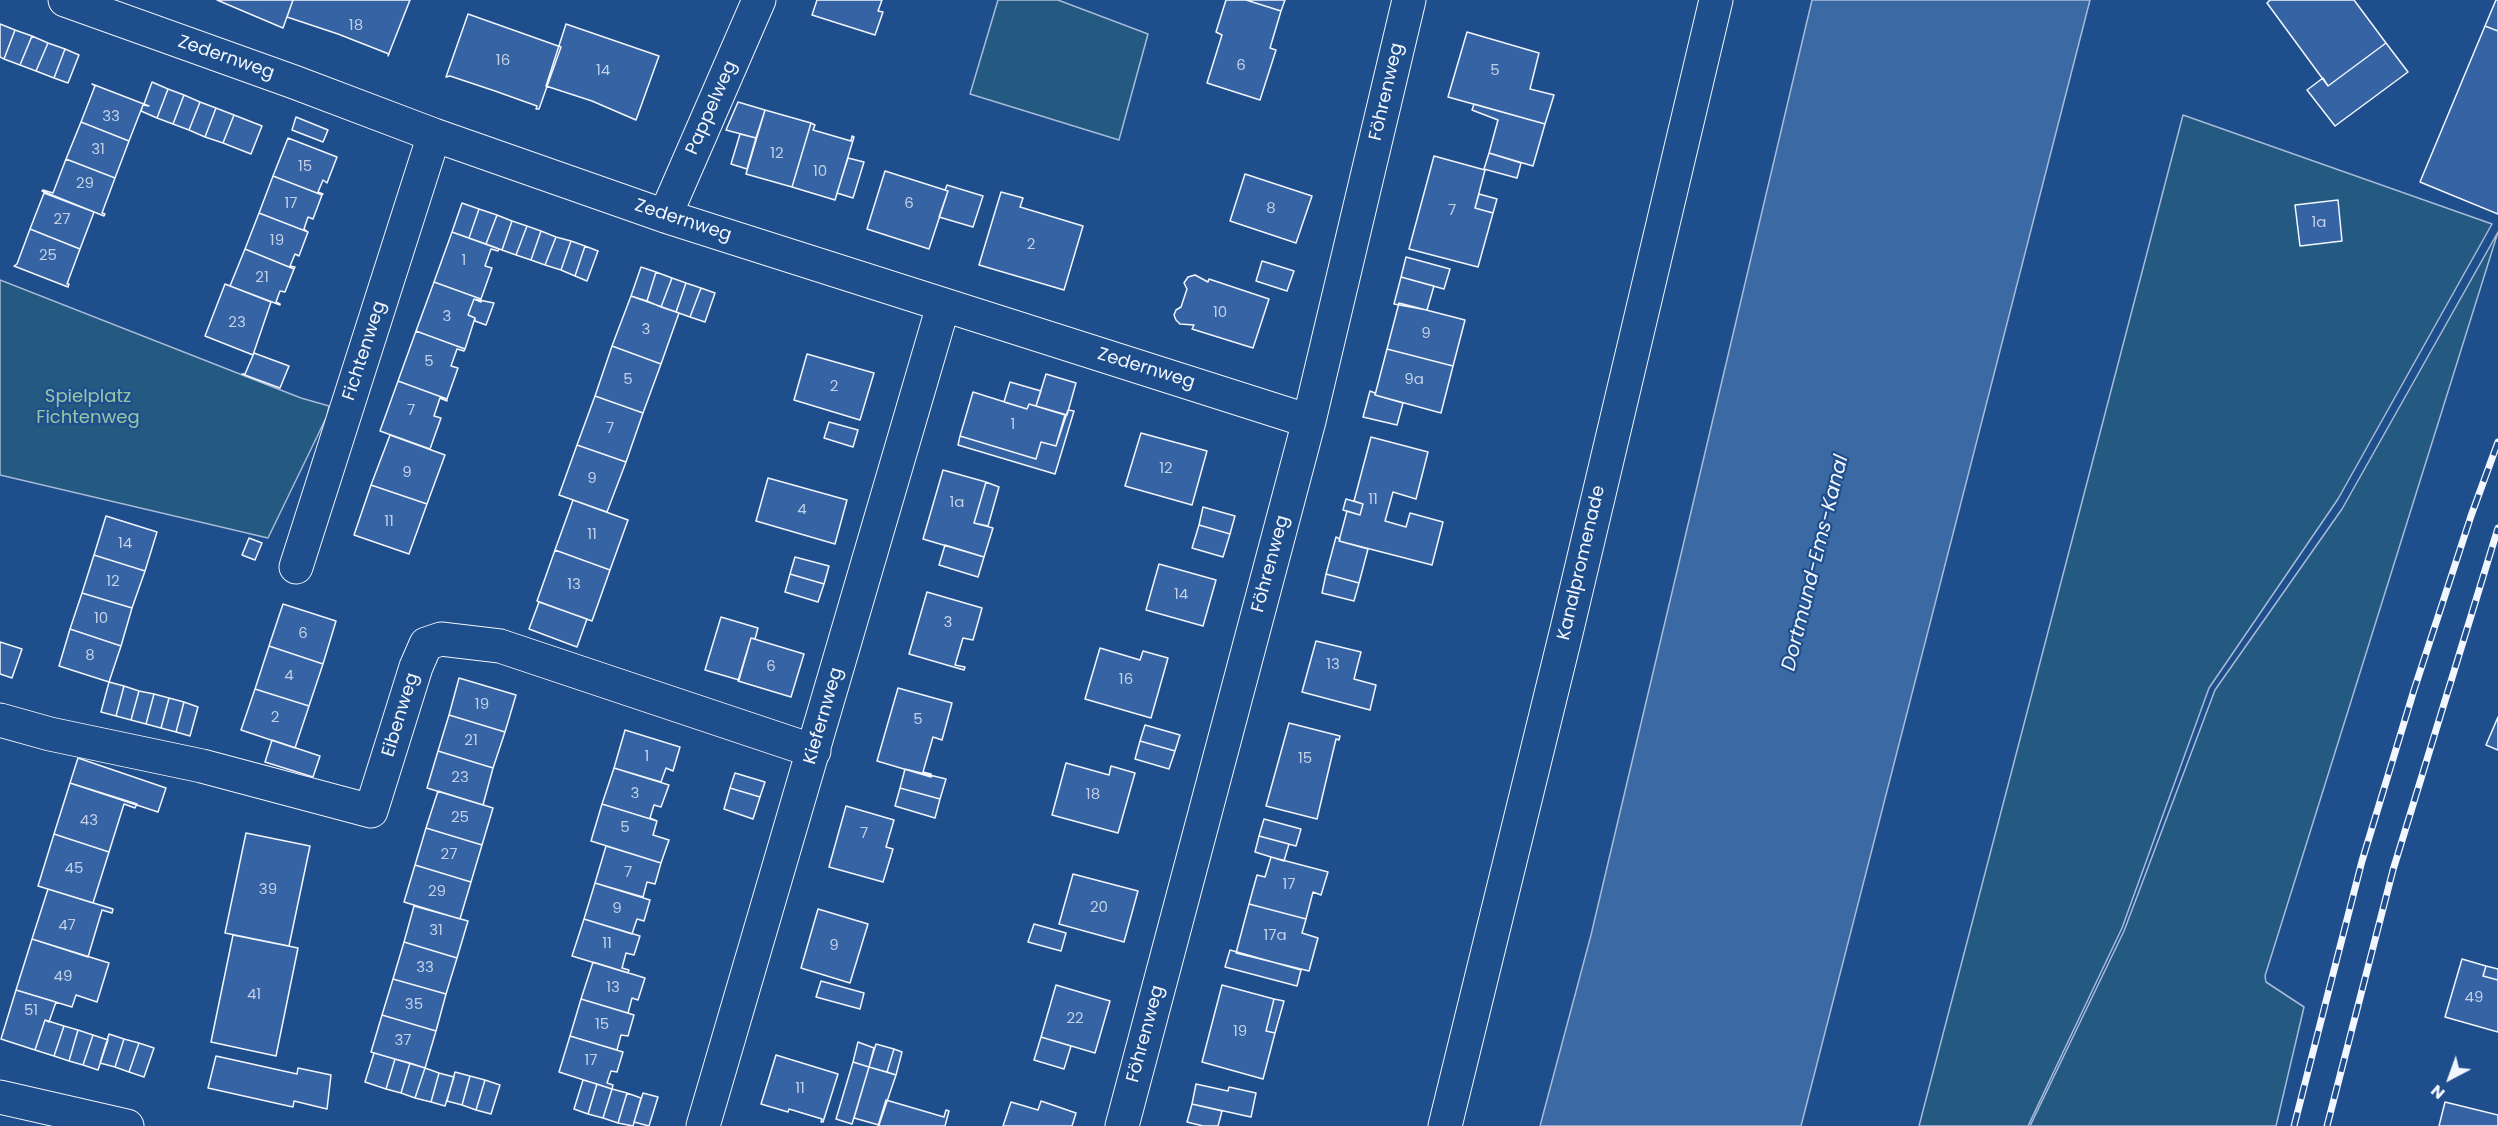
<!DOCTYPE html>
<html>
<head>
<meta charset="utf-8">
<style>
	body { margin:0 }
	#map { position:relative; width:2498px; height:1126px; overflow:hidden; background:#1f4e8c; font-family:Poppins,sans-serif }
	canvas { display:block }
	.north { position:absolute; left:2420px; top:1048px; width:60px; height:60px; -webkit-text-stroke:4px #1f4e8c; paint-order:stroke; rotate:221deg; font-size:16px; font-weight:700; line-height:24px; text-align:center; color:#f2f6ff }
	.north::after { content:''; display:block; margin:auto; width:21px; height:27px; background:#f2f6ff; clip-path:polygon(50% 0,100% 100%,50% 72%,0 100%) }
</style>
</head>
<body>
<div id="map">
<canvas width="2498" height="1126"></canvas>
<div class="north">N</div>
</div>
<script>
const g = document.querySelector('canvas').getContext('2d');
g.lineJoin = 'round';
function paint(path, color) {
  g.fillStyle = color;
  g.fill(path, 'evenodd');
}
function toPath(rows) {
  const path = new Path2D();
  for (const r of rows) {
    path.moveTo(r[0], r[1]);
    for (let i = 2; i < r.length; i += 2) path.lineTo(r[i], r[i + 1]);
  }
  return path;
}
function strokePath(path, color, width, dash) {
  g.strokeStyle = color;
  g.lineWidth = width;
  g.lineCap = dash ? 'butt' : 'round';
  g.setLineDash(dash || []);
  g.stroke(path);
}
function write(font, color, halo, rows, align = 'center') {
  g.font = font + ' Poppins,sans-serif';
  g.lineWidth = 4.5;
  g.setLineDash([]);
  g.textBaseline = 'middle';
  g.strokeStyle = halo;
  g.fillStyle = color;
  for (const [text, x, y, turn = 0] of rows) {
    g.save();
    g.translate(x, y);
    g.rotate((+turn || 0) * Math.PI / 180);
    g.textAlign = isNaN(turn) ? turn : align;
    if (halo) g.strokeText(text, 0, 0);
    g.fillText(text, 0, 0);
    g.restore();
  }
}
const green = toPath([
	[998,0,1058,0,1148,34,1119,140,970,94,998,0],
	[2183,115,2492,224,2338,499,2209,688,2122,928,2028,1126,1919,1126,2183,115],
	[2498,232,2265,976,2266,982,2304,1007,2276,1126,2030,1126,2124,931,2215,690,2342,509,2498,232],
	[0,280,301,398,329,406,327,416,268,538,0,475,0,280]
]);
paint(green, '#245a82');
strokePath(green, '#a8bbd7', 1.5);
const water = toPath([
	[1812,0,2090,0,1801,1126,1540,1126,1591,935,1812,0]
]);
paint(water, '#3b69a3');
strokePath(water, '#a8bbd7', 1.5);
const building = toPath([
	[217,0,293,0,283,28,217,0],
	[293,0,410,0,388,56,389,54,338,34,287,17,293,0],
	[817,0,882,0,878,11,883,12,875,35,812,15,817,0],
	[1226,0,1246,0,1281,11,1270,48,1276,50,1260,100,1207,83,1222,35,1216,32,1226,0],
	[1246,0,1285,0,1281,11,1246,0],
	[2270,0,2354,0,2386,43,2328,86,2267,3,2270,0],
	[2496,0,2498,0,2498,31,2485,26,2496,0],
	[468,14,561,47,539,109,536,109,537,106,495,91,450,76,446,77,468,14],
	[0,24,15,30,4,59,0,57,0,24],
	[566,24,659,56,636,120,592,101,546,86,566,24],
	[2485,26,2498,31,2498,214,2420,182,2485,26],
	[15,30,32,36,20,65,4,59,15,30],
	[1467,32,1539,53,1530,89,1554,95,1545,124,1448,97,1467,32],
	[32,36,48,43,36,71,20,65,32,36],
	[48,43,65,49,54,78,36,71,48,43],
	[2386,43,2408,72,2335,126,2307,90,2323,78,2328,86,2386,43],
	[65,49,79,55,68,83,54,78,65,49],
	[152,82,168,89,157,118,141,111,143,105,149,106,144,104,152,82],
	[92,84,149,106,143,105,129,141,81,122,95,86,92,84],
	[168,89,184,95,173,124,157,118,168,89],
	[184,95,200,102,189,130,173,124,184,95],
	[200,102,216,108,205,137,189,130,200,102],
	[738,102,765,110,756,138,726,130,738,102],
	[1474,104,1545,124,1533,166,1489,153,1498,120,1472,110,1474,104],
	[216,108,234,115,223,143,205,137,216,108],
	[765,110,811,123,792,187,746,174,765,110],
	[234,115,262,126,251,154,223,143,234,115],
	[296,117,328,130,323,142,292,130,296,117],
	[81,122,129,141,115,178,66,159,81,122],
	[811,123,815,125,813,130,851,141,852,136,854,137,835,200,792,187,811,123],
	[740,134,756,138,747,169,731,164,740,134],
	[288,138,337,157,327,183,323,180,318,192,323,194,322,195,273,176,288,138],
	[1489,153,1521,163,1517,178,1484,169,1489,153],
	[1434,156,1485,170,1475,208,1493,213,1478,267,1409,249,1434,156],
	[848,158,864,162,853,198,837,193,848,158],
	[66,159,115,178,102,213,105,214,104,216,42,191,43,190,53,193,66,159],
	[885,171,948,191,929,249,867,229,885,171],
	[1245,174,1312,196,1296,243,1230,221,1245,174],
	[273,176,322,195,313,219,308,217,304,229,308,232,259,213,273,176],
	[947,185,983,196,973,227,939,217,948,191,945,190,947,185],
	[1001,192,1023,198,1020,207,1083,226,1064,290,979,265,1001,192],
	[44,193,94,212,80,249,30,229,44,193],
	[1479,194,1497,199,1493,213,1475,208,1479,194],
	[2338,200,2342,241,2300,246,2295,205,2338,200],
	[462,203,479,209,469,238,452,232,462,203],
	[479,209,497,215,486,244,469,238,479,209],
	[259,213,308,232,299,256,295,254,290,266,295,267,294,269,245,249,259,213],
	[497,215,512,221,502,250,486,244,497,215],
	[512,221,527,226,516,255,502,250,512,221],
	[527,226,541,231,531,260,516,255,527,226],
	[30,229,80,249,67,284,69,284,68,287,14,266,17,264,30,229],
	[541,231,556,237,545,265,531,260,541,231],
	[452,232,499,249,498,251,491,249,485,266,492,268,481,299,434,282,452,232],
	[556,237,571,241,561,270,545,265,556,237],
	[571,241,585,246,575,276,561,270,571,241],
	[585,246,598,251,587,281,575,276,585,246],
	[245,249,294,269,285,292,280,291,276,302,280,304,280,305,230,286,245,249],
	[1406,257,1450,269,1444,289,1401,277,1406,257],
	[1262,261,1294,271,1287,291,1256,281,1262,261],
	[641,267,656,272,647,301,631,296,641,267],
	[656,272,672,278,661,307,647,301,656,272],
	[1195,275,1208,282,1209,279,1269,299,1253,348,1192,329,1194,325,1180,324,1176,320,1174,315,1176,310,1181,307,1187,289,1184,283,1188,277,1195,275],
	[1401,277,1434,286,1427,310,1394,304,1401,277],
	[672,278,686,283,676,312,661,307,672,278],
	[434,282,481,299,481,302,474,299,468,315,475,318,465,349,416,331,434,282],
	[686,283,701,288,690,317,676,312,686,283],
	[225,284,271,302,253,355,205,336,225,284],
	[701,288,715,293,705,322,690,317,701,288],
	[631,296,679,313,661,364,612,346,631,296],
	[474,299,494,303,486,325,475,321,475,318,468,315,474,299],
	[1399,303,1465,320,1453,366,1387,349,1399,303],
	[416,331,465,349,464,351,457,349,451,366,458,368,447,399,398,381,416,331],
	[612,346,661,364,643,413,595,396,612,346],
	[1387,349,1453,366,1441,413,1375,395,1387,349],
	[254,353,289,366,280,388,242,374,245,374,254,353],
	[807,354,874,373,860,420,794,400,807,354],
	[1046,374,1076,383,1067,415,1036,406,1046,374],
	[398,381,447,399,447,401,440,398,434,416,441,418,430,449,380,431,398,381],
	[1010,382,1041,391,1036,406,1029,404,1027,409,1004,402,1010,382],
	[1370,391,1375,393,1375,395,1403,403,1397,425,1363,417,1370,391],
	[973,392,1027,409,1029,404,1065,415,1056,446,1041,442,1036,459,960,436,973,392],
	[595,396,643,413,626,462,577,445,595,396],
	[1068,410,1074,411,1055,474,958,445,960,436,1036,459,1041,442,1056,446,1068,410],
	[829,422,858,430,853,447,824,438,829,422],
	[1141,433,1207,451,1192,505,1125,486,1141,433],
	[390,435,445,455,427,504,371,485,390,435],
	[1371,437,1428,452,1416,499,1393,492,1385,521,1406,527,1410,513,1443,522,1432,565,1339,541,1347,511,1360,515,1363,504,1354,501,1371,437],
	[577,445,626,462,607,512,559,495,577,445],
	[943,470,986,482,974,523,993,528,984,557,923,539,943,470],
	[768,478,847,500,835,544,756,521,768,478],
	[986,482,999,487,988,526,974,523,986,482],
	[371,485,427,504,409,554,354,535,371,485],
	[1346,499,1363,504,1360,515,1343,510,1346,499],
	[573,500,628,520,610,570,555,550,573,500],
	[1203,507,1235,516,1230,534,1199,525,1203,507],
	[106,516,157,532,145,571,94,555,106,516],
	[1199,525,1230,534,1223,557,1192,548,1199,525],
	[1336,537,1340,539,1339,541,1368,549,1359,583,1326,574,1336,537],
	[249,538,262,543,255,560,242,555,249,538],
	[945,545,984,557,978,577,939,565,945,545],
	[555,550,610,570,592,621,537,601,555,550],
	[94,555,145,571,132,608,82,593,94,555],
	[795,557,829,566,824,584,790,574,795,557],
	[1159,564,1216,580,1203,626,1146,610,1159,564],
	[790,574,824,584,818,602,785,592,790,574],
	[1326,574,1359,583,1354,601,1322,593,1326,574],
	[927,592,982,608,973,640,963,638,955,665,965,667,964,670,909,654,927,592],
	[82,593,132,608,121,646,70,629,82,593],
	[539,602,587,619,577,647,529,629,539,602],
	[283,604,336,621,323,664,269,646,283,604],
	[721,617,758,628,755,639,751,638,739,680,705,670,721,617],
	[70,629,121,646,109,682,59,666,70,629],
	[751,638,804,654,791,697,738,681,751,638],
	[1316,641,1361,652,1354,679,1376,685,1370,710,1302,692,1316,641],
	[0,642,22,649,12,678,0,674,0,642],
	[269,646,323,664,309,706,255,689,269,646],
	[1100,648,1140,660,1143,651,1168,658,1151,718,1085,699,1100,648],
	[459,678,516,695,505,732,449,715,459,678],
	[109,682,124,686,116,716,101,712,109,682],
	[124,686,139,691,131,720,116,716,124,686],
	[898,688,952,703,942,740,933,737,923,772,931,774,931,777,877,761,898,688],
	[255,689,309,706,295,748,241,730,255,689],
	[139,691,154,694,146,724,131,720,139,691],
	[154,694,169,698,161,728,146,724,154,694],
	[169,698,184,702,176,732,161,728,169,698],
	[184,702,198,707,190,736,176,732,184,702],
	[449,715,505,732,493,768,438,751,449,715],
	[2498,717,2498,750,2486,745,2498,717],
	[1289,723,1340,736,1339,740,1336,739,1317,819,1266,806,1289,723],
	[1145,725,1180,735,1175,751,1140,741,1145,725],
	[625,730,680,747,673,771,666,768,661,782,614,768,625,730],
	[272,740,320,756,313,777,265,762,272,740],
	[1140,741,1175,751,1169,769,1135,759,1140,741],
	[438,751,493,768,483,805,427,788,438,751],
	[78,758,166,788,158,812,70,783,78,758],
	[1066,763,1109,775,1111,766,1135,773,1118,833,1052,815,1066,763],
	[614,768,669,785,661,807,654,805,650,818,657,821,602,804,614,768],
	[905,769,946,779,940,799,900,788,905,769],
	[735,773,765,782,760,797,730,788,735,773],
	[70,783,137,804,135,808,124,804,109,852,54,834,70,783],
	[730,788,760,797,753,819,724,809,730,788],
	[900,788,940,799,935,818,895,806,900,788],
	[438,791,493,808,482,845,426,828,438,791],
	[602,804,657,821,653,835,669,840,661,863,591,841,602,804],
	[846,806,894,820,886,847,893,849,883,882,829,867,846,806],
	[1264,819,1301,829,1296,846,1259,836,1264,819],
	[426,828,482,845,471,882,415,865,426,828],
	[246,833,310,846,289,946,225,933,246,833],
	[54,834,109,852,93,903,38,886,54,834],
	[1259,836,1289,844,1284,861,1255,852,1259,836],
	[606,846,661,863,655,884,647,882,643,897,595,883,606,846],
	[1271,857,1328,872,1321,895,1313,892,1306,919,1249,904,1257,875,1265,877,1271,857],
	[415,865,471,882,460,919,404,902,415,865],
	[1073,874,1138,891,1124,942,1059,924,1073,874],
	[595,883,650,900,644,921,637,919,632,934,584,919,595,883],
	[48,889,113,909,112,913,102,910,88,957,32,939,48,889],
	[1249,904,1306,919,1302,933,1318,938,1309,971,1236,953,1249,904],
	[414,906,468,921,457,958,404,942,414,906],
	[818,909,868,924,850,983,801,968,818,909],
	[584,919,640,936,634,955,626,953,622,968,629,970,628,973,572,956,584,919],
	[1034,924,1066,933,1061,951,1028,942,1034,924],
	[233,935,298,948,276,1056,211,1042,233,935],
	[32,939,109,963,97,1002,76,995,72,1007,16,990,32,939],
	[404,942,457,958,446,994,393,979,404,942],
	[1230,950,1301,970,1297,986,1225,967,1230,950],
	[2462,959,2486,966,2483,976,2498,980,2498,1032,2445,1017,2462,959],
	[593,962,645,978,638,1000,632,998,628,1013,581,999,593,962],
	[2486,966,2498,969,2498,980,2483,976,2486,966],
	[393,979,446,994,436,1031,382,1015,393,979],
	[821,981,864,993,860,1009,816,997,821,981],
	[1056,985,1110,1001,1095,1053,1041,1037,1056,985],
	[1222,985,1274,999,1266,1031,1275,1033,1263,1079,1202,1062,1222,985],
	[16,990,56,1002,49,1022,45,1020,35,1050,1,1039,16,990],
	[581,999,634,1015,628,1036,621,1035,617,1050,570,1036,581,999],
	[1274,999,1284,1001,1275,1033,1266,1031,1274,999],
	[382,1015,436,1031,425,1068,371,1052,382,1015],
	[45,1020,64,1026,54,1056,35,1050,45,1020],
	[64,1026,78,1030,69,1061,54,1056,64,1026],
	[78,1030,93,1035,83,1065,69,1061,78,1030],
	[109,1034,124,1039,115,1067,100,1063,109,1034],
	[93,1035,108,1040,98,1070,83,1065,93,1035],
	[570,1036,623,1052,617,1072,611,1071,607,1083,613,1085,612,1089,559,1072,570,1036],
	[1041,1037,1071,1046,1064,1069,1034,1060,1041,1037],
	[124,1039,139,1043,129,1072,115,1067,124,1039],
	[858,1042,874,1048,869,1067,853,1062,858,1042],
	[139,1043,154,1048,144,1077,129,1072,139,1043],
	[876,1044,894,1049,887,1072,869,1067,876,1044],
	[894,1049,902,1052,896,1075,887,1072,894,1049],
	[374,1053,395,1059,386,1089,365,1082,374,1053],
	[776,1055,838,1074,823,1122,821,1122,822,1119,789,1109,788,1112,761,1104,776,1055],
	[216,1056,297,1074,298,1068,331,1075,327,1109,294,1101,293,1107,208,1088,216,1056],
	[395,1059,410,1063,401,1093,386,1089,395,1059],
	[853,1062,869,1067,852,1124,836,1119,853,1062],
	[410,1063,425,1068,415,1098,401,1093,410,1063],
	[869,1067,896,1075,879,1125,854,1118,869,1067],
	[425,1068,439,1073,431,1102,415,1098,425,1068],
	[455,1072,470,1076,462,1105,447,1101,455,1072],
	[439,1073,454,1077,445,1106,431,1102,439,1073],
	[470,1076,485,1080,476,1110,462,1105,470,1076],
	[485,1080,500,1085,491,1114,476,1110,485,1080],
	[583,1080,597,1084,588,1114,574,1109,583,1080],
	[597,1084,612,1089,603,1118,588,1114,597,1084],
	[1196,1084,1228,1091,1229,1087,1256,1093,1251,1117,1192,1104,1196,1084],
	[612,1089,627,1093,618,1123,603,1118,612,1089],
	[627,1093,641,1098,633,1126,618,1123,627,1093],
	[643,1093,658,1097,649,1126,634,1122,643,1093],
	[886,1100,944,1117,946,1110,949,1111,945,1126,878,1126,886,1100],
	[1041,1101,1076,1113,1072,1126,1003,1126,1011,1102,1038,1110,1041,1101],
	[2445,1102,2498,1115,2498,1126,2439,1126,2445,1102],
	[1192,1104,1222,1111,1218,1126,1203,1126,1187,1122,1192,1104]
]);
paint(building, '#3563a3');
strokePath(building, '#f2f6ff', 1.5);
const minor = toPath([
	[65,0,294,82,434,135,665,216,1309,421],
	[665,216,759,0],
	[296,567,434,135],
	[0,720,50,734,202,766,371,811,416,667,426,644,441,639,500,646,814,751],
	[0,1097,127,1126],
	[703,1126,943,306],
	[1122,1126,1309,421,1409,0],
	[1445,1126,1567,629,1716,0]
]);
strokePath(minor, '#f2f6ff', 35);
strokePath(minor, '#1f4e8c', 33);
const rail = toPath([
	[2294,1126,2362,861,2414,690,2471,516,2498,442],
	[2327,1126,2393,870,2498,528]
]);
strokePath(rail, '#f2f6ff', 7);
strokePath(rail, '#1f4e8c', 4.5, [14]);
write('15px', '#c3d1e8', null, [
	["18",356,26],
	["16",503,61],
	["6",1241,66],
	["14",603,71],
	["5",1495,71],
	["33",111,117],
	["31",98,150],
	["12",777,154],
	["15",305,167],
	["10",820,172],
	["29",85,184],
	["17",291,204],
	["6",909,204],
	["8",1271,209],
	["7",1452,211],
	["27",62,220],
	["1a",2319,223],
	["19",277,241],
	["2",1031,245],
	["25",48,256],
	["1",464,261],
	["21",262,278],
	["10",1220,313],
	["3",447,317],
	["23",237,323],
	["3",646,330],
	["9",1426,334],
	["5",429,362],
	["5",628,380],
	["9a",1414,380],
	["2",834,387],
	["7",411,411],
	["1",1013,425],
	["7",610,429],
	["12",1166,469],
	["9",407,473],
	["9",592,479],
	["11",1373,500],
	["1a",957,503],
	["4",802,510],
	["11",389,522],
	["11",592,535],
	["14",125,544],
	["12",113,582],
	["13",574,585],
	["14",1181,595],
	["10",101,619],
	["3",948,623],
	["6",303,634],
	["8",90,656],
	["13",1333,665],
	["6",771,667],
	["4",289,676],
	["16",1126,680],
	["19",482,705],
	["2",275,718],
	["5",918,720],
	["21",471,741],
	["1",647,757],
	["15",1305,759],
	["23",460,778],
	["3",635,794],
	["18",1093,795],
	["25",460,818],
	["43",89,821],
	["5",625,828],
	["7",864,834],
	["27",449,855],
	["45",74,869],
	["7",628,873],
	["17",1289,885],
	["39",268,890],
	["29",437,892],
	["20",1099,908],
	["9",617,909],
	["47",67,926],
	["31",436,931],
	["17a",1275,936],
	["11",607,944],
	["9",834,946],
	["33",425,968],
	["49",63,977],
	["13",613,988],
	["41",254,995],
	["49",2474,998],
	["35",414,1005],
	["51",31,1011],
	["22",1075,1019],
	["15",602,1025],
	["19",1240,1032],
	["37",403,1041],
	["17",591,1061],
	["11",800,1089]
]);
write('18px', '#f2f6ff', '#1f4e8c', [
	["Zedernweg",226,58,19],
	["Föhrenweg",1387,92,-77],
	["Pappelweg",712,108,-66],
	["Zedernweg",683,221,18],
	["Fichtenweg",365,351,-72],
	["Zedernweg",1146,369,17],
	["Kanalpromenade",1582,563,-77],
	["Föhrenweg",1271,564,-75],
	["Eibenweg",401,715,-73],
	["Kiefernweg",824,716,-74],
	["Föhrenweg",1146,1034,-75]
]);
write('18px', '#97c8a6', '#1f4e8c', [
	["Spielplatz",88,397],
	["Fichtenweg",88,418]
]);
write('italic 20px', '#f2f6ff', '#1f4e8c', [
	["Dortmund-Ems-Kanal",1816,563,-76]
]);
</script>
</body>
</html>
